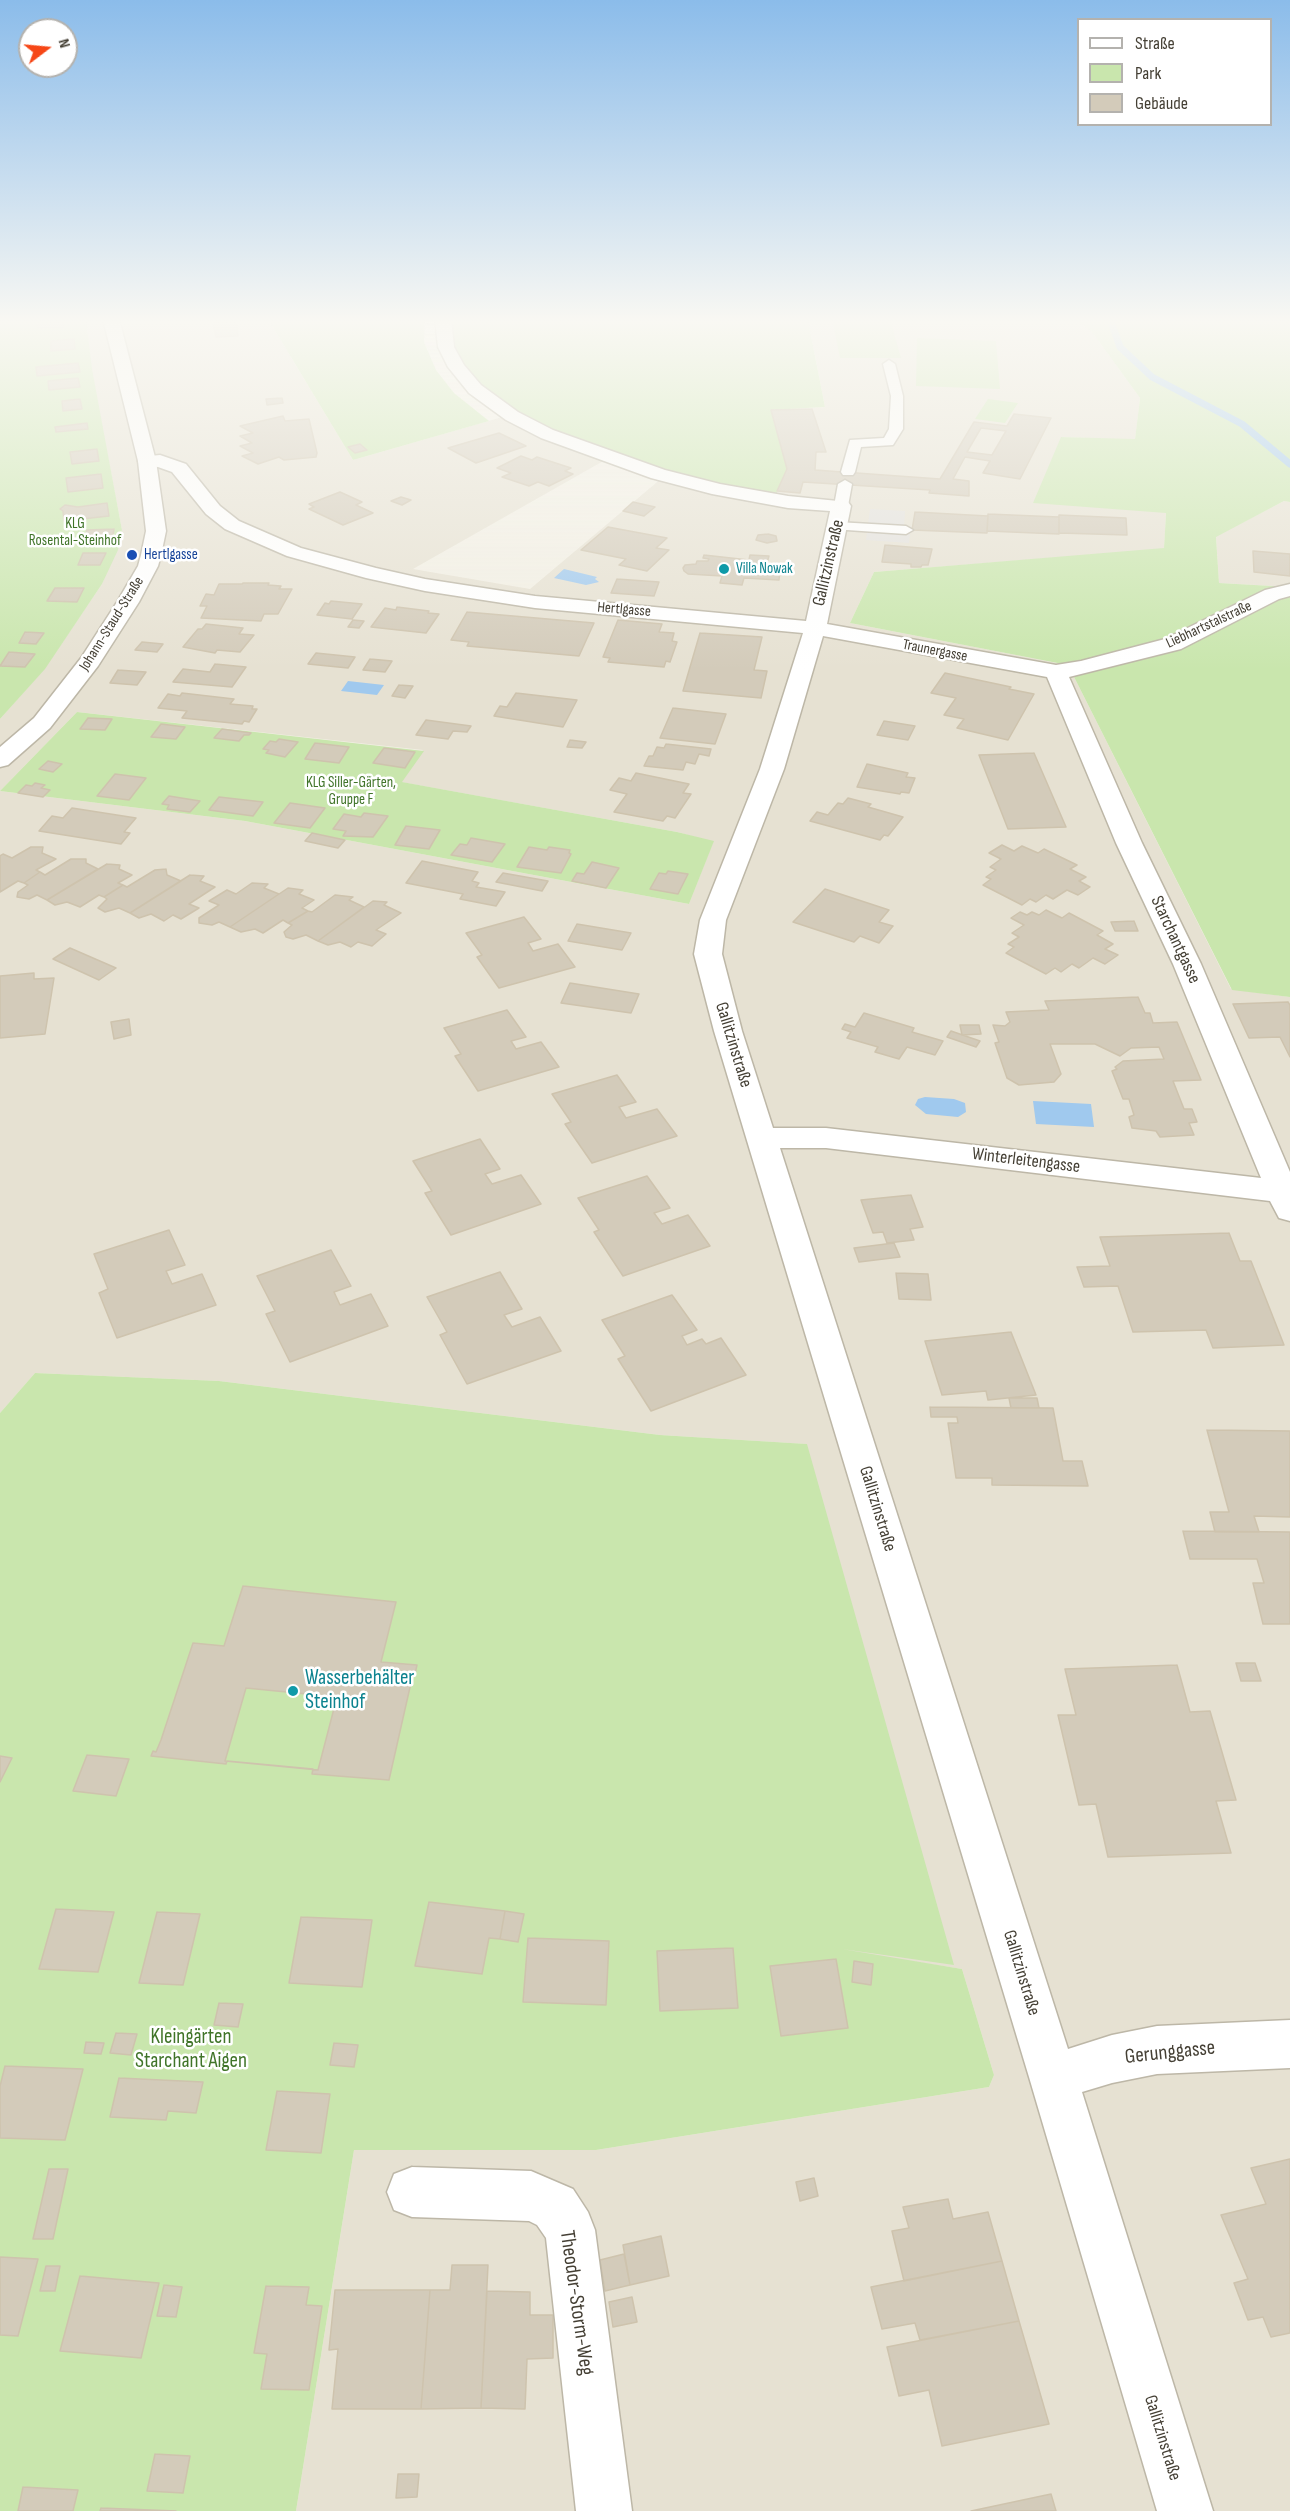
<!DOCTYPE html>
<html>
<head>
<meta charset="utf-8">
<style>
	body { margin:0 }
	#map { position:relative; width:1290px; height:2511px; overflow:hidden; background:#f2efe4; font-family:"Sofia Sans Condensed",sans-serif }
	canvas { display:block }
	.legend { position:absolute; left:1077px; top:18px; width:195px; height:108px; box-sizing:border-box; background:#fff; border:2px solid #b4b2ae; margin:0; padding:8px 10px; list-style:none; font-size:18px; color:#443f34 }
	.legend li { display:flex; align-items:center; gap:12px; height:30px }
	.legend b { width:30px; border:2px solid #b4b2ae }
	.north { position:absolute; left:18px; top:18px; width:60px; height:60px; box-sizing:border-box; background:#fff; border:2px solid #b4b2ae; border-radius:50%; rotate:74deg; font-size:16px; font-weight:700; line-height:24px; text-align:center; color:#443f34 }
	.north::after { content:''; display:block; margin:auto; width:21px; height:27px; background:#f64717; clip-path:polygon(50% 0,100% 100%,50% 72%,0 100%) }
</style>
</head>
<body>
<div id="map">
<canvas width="1290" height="2511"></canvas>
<ul class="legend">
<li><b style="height:8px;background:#fff"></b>Straße</li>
<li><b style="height:16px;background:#c9e6ad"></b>Park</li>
<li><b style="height:16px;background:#d3cbba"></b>Gebäude</li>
</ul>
<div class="north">N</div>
</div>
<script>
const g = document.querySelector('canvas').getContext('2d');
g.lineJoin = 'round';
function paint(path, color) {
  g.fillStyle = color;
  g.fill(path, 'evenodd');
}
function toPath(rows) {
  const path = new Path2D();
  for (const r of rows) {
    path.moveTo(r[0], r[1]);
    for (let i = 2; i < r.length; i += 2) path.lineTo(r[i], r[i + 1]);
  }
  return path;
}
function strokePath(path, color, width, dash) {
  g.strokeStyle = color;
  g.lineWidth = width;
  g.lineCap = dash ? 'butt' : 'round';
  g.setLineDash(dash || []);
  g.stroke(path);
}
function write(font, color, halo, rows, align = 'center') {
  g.font = font + ' "Sofia Sans Condensed",sans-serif';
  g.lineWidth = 5;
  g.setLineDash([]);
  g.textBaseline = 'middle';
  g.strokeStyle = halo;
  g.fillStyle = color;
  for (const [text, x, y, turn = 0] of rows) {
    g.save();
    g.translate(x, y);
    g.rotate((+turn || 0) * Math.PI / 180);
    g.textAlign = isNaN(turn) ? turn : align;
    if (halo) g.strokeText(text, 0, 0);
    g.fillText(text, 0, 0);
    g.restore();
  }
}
paint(toPath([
	[86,319,273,319,271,324,353,460,516,413,614,455,413,569,530,589,669,472,780,480,787,469,771,410,825,407,808,320,810,319,1075,319,1092,332,1140,398,1135,440,1061,437,1166,513,1164,549,874,572,850,623,1068,665,1231,989,1290,997,1290,2511,296,2511,354,2150,596,2150,989,2087,994,2075,962,1969,353,1875,806,1444,660,1435,219,1381,35,1373,0,1413,0,719,44,669,102,584,122,530,91,369],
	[77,712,423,750,401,782,677,832,713,842,689,904,245,821,0,791],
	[1284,501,1290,502,1290,587,1219,583,1216,536]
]), '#e6e1d2');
paint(toPath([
	[0,319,86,319,92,369,122,530,118,550,102,584,45,669,0,719],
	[273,319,425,319,424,342,436,370,454,393,489,421,353,460,271,324],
	[450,319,810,319,808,320,825,407,771,410,787,469,775,497,669,472,560,435,516,413,481,388,462,367,453,347,449,328],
	[832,319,890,319,901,358,840,358],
	[1075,319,1290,319,1290,502,1284,501,1216,537,1219,583,1290,587,1290,997,1232,990,1068,665,850,623,874,572,1164,548,1166,513,1033,503,1061,437,1135,439,1140,398,1092,332],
	[917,338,996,341,1000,389,916,386],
	[988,399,1018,403,1005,423,975,419],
	[77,712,424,751,402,782,677,832,714,841,689,904,245,821,0,791],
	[35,1373,219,1381,660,1435,807,1444,954,1965,842,1949,962,1969,994,2075,989,2087,596,2150,354,2150,296,2511,0,2511,0,1413]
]), '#c9e6ad');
paint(toPath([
	[870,509,905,511,904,526,911,526,909,543,866,540]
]), '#e2e0dc');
paint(toPath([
	[564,569,597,577,595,579,599,582,586,585,554,578],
	[348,681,384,685,377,695,341,691],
	[925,1097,954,1099,965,1103,966,1112,958,1117,926,1114,915,1105,918,1099],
	[1033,1101,1091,1104,1094,1127,1036,1124]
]), '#a0c9ee');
strokePath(toPath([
	[1110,319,1120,347,1152,377,1242,424,1290,464]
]), '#a0c9ee', 7);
const building = toPath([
	[236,321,238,336,216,337,213,323,236,321],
	[63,322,63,327,38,328,38,324,63,322],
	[74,339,75,349,51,351,51,341,74,339],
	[78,363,80,372,37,376,36,367,78,363],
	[78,378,80,387,49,390,48,381,78,378],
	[282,398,283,403,267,405,266,399,282,398],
	[80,399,82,409,63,411,62,401,80,399],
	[812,409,826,452,816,452,815,470,940,479,974,422,1007,426,1014,414,1051,418,1020,479,983,473,990,461,965,457,953,479,969,481,969,496,929,493,930,490,803,482,800,493,777,491,787,469,771,410,812,409],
	[981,428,1006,431,992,455,967,452,981,428],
	[283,416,285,421,309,419,317,453,316,457,284,460,279,457,258,464,242,456,253,453,240,446,252,443,240,436,253,433,240,426,283,416],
	[87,423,88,429,56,432,55,427,87,423],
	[499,433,526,446,476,463,448,448,499,433],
	[360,444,367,450,355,453,348,447,360,444],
	[97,449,99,461,72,464,70,452,97,449],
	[521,456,532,460,537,457,571,468,565,471,573,474,549,486,538,482,529,486,502,477,511,473,497,468,521,456],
	[101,474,103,488,68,492,66,478,101,474],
	[340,492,362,502,356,505,373,513,343,525,309,509,314,507,309,504,340,492],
	[401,497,411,500,402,505,391,501,401,497],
	[633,502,655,507,644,516,623,511,633,502],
	[107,503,109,516,64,521,63,511,60,509,65,505,78,507,107,503],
	[915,512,988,516,987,533,912,530,915,512],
	[988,514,1059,517,1059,534,987,531,988,514],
	[1059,515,1126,518,1127,535,1059,533,1059,515],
	[608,527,667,538,656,548,669,550,647,571,619,565,626,559,581,550,608,527],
	[114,529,111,545,82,546,87,530,114,529],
	[768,534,776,536,777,541,767,543,756,540,758,535,768,534],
	[885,545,932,549,928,565,922,565,921,567,911,567,911,564,882,562,885,545],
	[1253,551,1290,554,1290,576,1254,572,1253,551],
	[83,553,106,553,100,565,78,565,83,553],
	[704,555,749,560,750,555,769,556,765,570,780,571,779,580,744,578,742,585,720,583,722,576,688,574,684,571,683,568,685,565,696,564,697,561,708,561,709,559,703,558,704,555],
	[617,579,659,582,654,596,611,593,617,579],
	[243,583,269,583,268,585,281,586,279,589,292,589,278,614,264,614,261,621,201,618,207,606,200,606,206,594,214,595,219,584,242,584,243,583],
	[55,588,84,588,77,602,47,601,55,588],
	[331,601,362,604,352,619,317,615,325,603,329,604,331,601],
	[397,607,429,611,428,613,439,614,426,633,371,627,385,608,396,610,397,607],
	[467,612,594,623,579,656,467,646,469,642,451,640,467,612],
	[353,620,364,621,359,628,348,627,353,620],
	[618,620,662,624,659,632,674,633,672,641,677,642,670,662,666,661,664,667,608,662,610,658,603,657,618,620],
	[206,624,243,628,239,634,254,635,240,652,217,650,215,653,183,647,198,629,202,629,206,624],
	[25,632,44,633,36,644,19,643,25,632],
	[700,633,762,637,754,670,767,671,761,698,683,691,700,633],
	[142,642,163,644,157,652,135,650,142,642],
	[9,652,35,654,25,667,0,666,9,652],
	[316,653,355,657,348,668,308,664,316,653],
	[370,659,392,661,385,672,363,670,370,659],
	[215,664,246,667,232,687,173,682,183,669,210,672,215,664],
	[118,670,146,672,137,685,110,683,118,670],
	[945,673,1011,687,1009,689,1034,694,1008,740,957,728,964,719,944,715,956,698,931,693,945,673],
	[399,685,413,686,405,698,392,696,399,685],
	[182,693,234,699,230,704,253,706,252,709,257,709,249,722,244,721,242,724,182,718,187,711,158,708,168,694,180,696,182,693],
	[516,693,577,700,563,727,494,716,500,706,507,707,516,693],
	[673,708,726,714,715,744,660,738,673,708],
	[88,718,112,719,105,730,80,729,88,718],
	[426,720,471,726,467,732,453,731,448,739,416,735,426,720],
	[884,721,915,726,908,740,877,735,884,721],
	[161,724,185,727,176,739,151,737,161,724],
	[222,729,251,733,249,735,244,735,239,741,214,738,222,729],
	[279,739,298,742,285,757,266,753,269,750,263,749,270,741,276,742,279,739],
	[570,740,586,742,582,748,567,747,570,740],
	[315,743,349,747,339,763,305,759,315,743],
	[666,744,711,749,709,756,699,754,695,764,686,762,683,770,644,766,649,756,653,756,657,747,664,748,666,744],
	[384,748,415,752,405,768,373,763,384,748],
	[1034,753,1066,827,1008,829,979,755,1034,753],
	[48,761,62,764,53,772,39,769,48,761],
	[867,764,908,773,906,777,915,778,909,793,901,792,900,794,857,787,867,764],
	[636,773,689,784,683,793,691,794,675,818,667,816,663,821,614,812,627,794,610,790,619,778,631,781,636,773],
	[115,774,146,778,129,800,97,796,115,774],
	[35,783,45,785,41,788,50,790,43,797,18,793,26,785,32,786,35,783],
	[169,796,200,801,190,812,167,809,169,805,162,804,169,796],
	[219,797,263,802,253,816,209,810,219,797],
	[848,798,871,804,868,807,903,817,888,836,884,835,880,840,810,821,817,812,828,815,838,803,843,804,848,798],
	[290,803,325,808,310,828,274,823,290,803],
	[72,808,136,818,124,832,130,833,121,844,39,831,52,816,63,818,72,808],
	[364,813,388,816,373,837,343,836,346,831,333,829,344,814,361,817,364,813],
	[406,826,440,830,429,849,395,845,406,826],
	[312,833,345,840,338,848,305,841,312,833],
	[471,838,505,844,492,862,451,855,460,844,467,845,471,838],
	[1002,845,1014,851,1022,846,1038,853,1044,849,1077,865,1070,869,1086,877,1079,881,1090,887,1078,895,1067,890,1053,899,1046,895,1036,902,1030,899,1022,905,983,885,991,879,986,877,996,870,990,867,1001,859,989,853,1002,845],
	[31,847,43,847,42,853,56,859,36,870,40,872,24,883,18,881,0,892,0,856,3,854,12,858,31,847],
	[529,847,547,850,549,847,570,850,569,853,571,854,561,873,517,867,529,847],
	[71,859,86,859,86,863,98,869,47,900,37,895,29,899,17,897,18,892,28,885,24,883,40,872,45,875,71,859],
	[422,861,478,872,472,881,479,883,476,887,505,892,496,906,460,899,463,894,406,883,422,861],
	[592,862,619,868,606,888,572,881,577,873,584,874,592,862],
	[107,864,120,865,119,869,132,875,118,883,123,885,104,897,99,895,80,907,67,902,55,905,47,900,107,864],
	[166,869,167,875,181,881,130,913,119,908,105,912,98,908,107,899,104,897,123,885,127,887,155,870,166,869],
	[668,871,688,874,678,894,650,889,659,873,666,874,668,871],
	[503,873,548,881,542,891,496,882,503,873],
	[190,875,204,876,200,881,215,887,189,904,199,908,181,919,173,915,164,921,151,914,139,918,130,913,190,875],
	[252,883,268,884,264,888,279,894,230,927,219,922,212,925,199,923,199,918,219,905,209,901,227,890,236,894,252,883],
	[288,888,303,890,299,894,314,900,302,908,308,911,288,923,283,920,263,933,255,929,241,932,230,927,288,888],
	[825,889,889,910,879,922,893,926,879,943,860,936,854,942,793,922,825,889],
	[335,895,353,897,349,900,364,907,318,941,306,935,293,939,286,937,284,932,292,925,288,923,308,911,312,912,335,895],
	[373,901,387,902,384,905,401,913,376,930,386,934,372,946,358,942,351,947,340,942,328,945,318,941,373,901],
	[1046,910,1062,918,1069,913,1103,931,1097,935,1113,944,1105,949,1118,955,1105,964,1093,958,1079,968,1072,964,1061,972,1055,968,1046,974,1006,953,1014,947,1008,944,1019,937,1012,933,1024,925,1011,918,1020,912,1027,915,1032,912,1039,915,1046,910],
	[524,917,541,939,528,943,533,951,558,944,575,967,499,988,477,957,482,955,466,933,524,917],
	[1134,921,1138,931,1115,931,1111,922,1134,921],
	[577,924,631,933,622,950,568,941,577,924],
	[70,948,116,968,99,980,53,959,70,948],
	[34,973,34,979,54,978,45,1034,0,1038,0,976,34,973],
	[570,983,639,994,631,1013,561,1003,570,983],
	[1138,997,1145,1013,1150,1013,1153,1023,1177,1022,1201,1080,1173,1081,1184,1109,1192,1109,1197,1122,1189,1123,1194,1135,1160,1137,1156,1131,1132,1128,1129,1117,1134,1115,1129,1099,1123,1099,1112,1071,1117,1069,1115,1067,1123,1061,1164,1059,1159,1047,1131,1048,1120,1056,1095,1044,1050,1044,1061,1074,1054,1082,1019,1085,1007,1078,995,1043,999,1042,993,1025,1005,1026,1010,1022,1006,1012,1049,1010,1045,1001,1138,997],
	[1288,1002,1290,1005,1290,1057,1280,1037,1249,1038,1233,1004,1288,1002],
	[507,1010,526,1037,511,1041,516,1049,541,1042,559,1067,478,1091,455,1056,461,1054,444,1028,507,1010],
	[864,1013,914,1028,912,1032,943,1041,935,1055,907,1047,899,1059,875,1052,878,1047,847,1038,851,1032,842,1029,845,1024,855,1027,864,1013],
	[129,1019,131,1035,114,1039,111,1022,129,1019],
	[960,1025,979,1025,981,1034,962,1035,960,1025],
	[951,1031,980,1041,976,1047,947,1037,951,1031],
	[617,1075,636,1102,619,1107,626,1118,657,1109,677,1136,592,1163,565,1124,571,1122,552,1094,617,1075],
	[480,1139,500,1169,485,1174,492,1184,521,1175,541,1204,451,1235,425,1193,432,1191,413,1161,480,1139],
	[647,1176,670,1208,654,1213,662,1224,688,1215,710,1246,623,1276,594,1232,599,1230,578,1198,647,1176],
	[911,1195,923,1227,910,1229,914,1240,887,1243,883,1232,873,1233,861,1200,911,1195],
	[169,1230,185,1265,166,1271,172,1284,202,1274,216,1305,117,1338,99,1293,108,1289,94,1254,169,1230],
	[1229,1233,1240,1261,1251,1261,1284,1345,1213,1348,1206,1330,1133,1332,1118,1286,1084,1287,1077,1267,1110,1266,1100,1237,1229,1233],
	[894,1243,900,1257,859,1262,854,1248,894,1243],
	[331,1250,351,1286,334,1292,340,1305,371,1294,388,1326,290,1362,266,1314,275,1311,257,1276,331,1250],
	[500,1272,522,1309,504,1315,512,1327,540,1317,561,1351,467,1384,440,1335,447,1332,427,1297,500,1272],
	[896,1273,928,1274,931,1300,899,1299,896,1273],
	[672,1295,697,1330,682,1336,687,1345,702,1339,706,1344,721,1338,746,1375,651,1411,618,1359,625,1356,602,1320,672,1295],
	[1011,1332,1036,1395,988,1400,986,1391,942,1395,925,1341,1011,1332],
	[1009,1398,1037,1398,1039,1408,1011,1408,1009,1398],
	[930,1407,1053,1408,1063,1461,1082,1461,1088,1486,992,1485,992,1478,956,1478,948,1423,958,1423,957,1417,931,1417,930,1407],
	[1207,1430,1290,1431,1290,1517,1254,1516,1259,1532,1215,1532,1210,1512,1229,1512,1207,1430],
	[1183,1531,1290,1532,1290,1624,1263,1624,1253,1583,1264,1583,1257,1559,1190,1559,1183,1531],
	[243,1586,396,1602,381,1662,417,1665,415,1674,413,1674,389,1780,312,1774,313,1769,227,1761,226,1764,151,1756,153,1751,156,1752,161,1740,193,1643,224,1646,243,1586],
	[1236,1663,1255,1663,1261,1681,1241,1681,1236,1663],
	[1177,1665,1190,1712,1210,1711,1236,1800,1216,1801,1231,1853,1108,1857,1096,1804,1079,1805,1058,1715,1076,1715,1065,1669,1177,1665],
	[246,1688,337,1697,318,1770,225,1761,246,1688],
	[87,1755,129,1759,116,1796,73,1791,87,1755],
	[0,1756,12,1758,0,1782,0,1756],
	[429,1902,505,1911,500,1939,489,1938,482,1974,415,1966,429,1902],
	[56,1909,114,1912,98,1972,39,1969,56,1909],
	[505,1911,524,1914,518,1942,500,1939,505,1911],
	[157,1912,200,1914,183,1985,139,1983,157,1912],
	[301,1917,372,1920,362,1987,289,1983,301,1917],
	[528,1938,609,1941,606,2005,523,2002,528,1938],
	[733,1948,738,2008,660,2011,657,1951,733,1948],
	[836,1959,848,2028,781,2036,770,1966,836,1959],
	[854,1961,873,1964,871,1985,852,1982,854,1961],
	[219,2003,243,2004,238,2027,214,2025,219,2003],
	[116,2033,137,2034,131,2055,110,2053,116,2033],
	[86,2042,104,2043,101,2054,84,2053,86,2042],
	[334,2043,358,2045,354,2067,330,2065,334,2043],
	[5,2066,83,2069,65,2140,0,2138,0,2086,5,2066],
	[119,2078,203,2082,196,2113,168,2111,166,2120,110,2117,119,2078],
	[277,2091,330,2094,321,2153,266,2150,277,2091],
	[1290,2159,1290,2333,1271,2337,1263,2317,1248,2320,1234,2283,1248,2279,1221,2215,1266,2204,1251,2168,1290,2159],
	[49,2169,68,2169,53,2239,33,2239,49,2169],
	[814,2178,818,2196,800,2201,796,2182,814,2178],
	[948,2199,953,2219,988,2212,1002,2261,904,2281,892,2231,909,2228,903,2207,948,2199],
	[661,2236,669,2276,630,2285,623,2245,661,2236],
	[624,2254,630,2285,605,2291,600,2260,624,2254],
	[0,2257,38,2259,18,2336,0,2335,0,2257],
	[1002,2261,1019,2321,920,2340,915,2323,882,2329,871,2287,1002,2261],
	[452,2265,488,2265,481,2408,421,2409,430,2290,450,2290,452,2265],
	[46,2266,60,2266,55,2291,40,2291,46,2266],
	[80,2276,159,2283,141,2358,60,2351,80,2276],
	[164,2285,182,2287,176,2317,157,2316,164,2285],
	[266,2286,309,2287,306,2305,322,2306,309,2390,261,2389,267,2354,254,2353,266,2286],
	[335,2290,430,2290,421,2409,332,2409,338,2349,329,2350,335,2290],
	[487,2291,530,2292,530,2315,553,2315,553,2358,527,2359,525,2409,481,2408,487,2291],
	[632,2297,637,2322,613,2327,609,2302,632,2297],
	[1019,2321,1049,2424,942,2446,929,2390,899,2396,887,2347,1019,2321],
	[155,2454,190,2456,183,2493,147,2491,155,2454],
	[398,2474,419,2474,417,2497,396,2498,398,2474],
	[23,2487,78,2490,73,2511,18,2511,23,2487],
	[1051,2494,1056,2511,971,2511,1051,2494],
	[101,2508,176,2511,100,2511,101,2508]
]);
paint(building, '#d3cbba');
strokePath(building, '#cec3ad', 1.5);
const service = toPath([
	[889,360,895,364,903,396,903,429,893,445,861,447,855,472,853,475,843,475,841,472,850,440,884,438,889,429,891,396,883,364,889,360],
	[845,480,852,484,848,506,841,510,834,506,838,484,845,480],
	[837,522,906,526,913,530,906,534,832,529,830,526,832,523,837,522]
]);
const minor = toPath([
	[435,319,451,319,454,347,464,365,481,385,518,412,553,430,665,470,720,484,788,496,848,502,851,506,827,624,1056,665,1081,661,1165,639,1265,590,1290,584,1290,596,1279,599,1181,649,1069,677,1142,843,1201,964,1290,1172,1290,1221,1279,1218,1270,1201,826,1148,780,1148,1068,2049,1112,2035,1157,2026,1290,2020,1290,2068,1157,2074,1112,2083,1082,2092,1213,2511,1157,2511,1029,2077,714,1031,694,954,700,920,760,769,803,633,535,608,425,591,366,578,287,556,225,529,206,514,172,472,158,467,140,465,138,461,140,457,160,455,186,464,220,506,239,521,301,548,376,568,425,579,535,596,806,621,830,511,788,508,712,494,651,478,541,438,506,420,469,393,448,367,438,347,435,319],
	[823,636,1047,677,1116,843,1173,964,1261,1178,826,1128,773,1128,742,1031,722,954,726,920,784,769,823,636],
	[412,2167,531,2171,573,2189,588,2212,595,2230,632,2511,576,2511,546,2238,537,2225,529,2221,412,2217,394,2210,387,2192,394,2174,412,2167]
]);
const tertiary = toPath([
	[103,319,119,319,156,461,166,531,161,555,158,566,139,602,98,666,50,728,8,765,0,767,0,747,34,718,81,658,117,602,138,566,141,555,146,531,138,461,103,319]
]);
strokePath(service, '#bdb7a7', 3);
strokePath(minor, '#bdb7a7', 3);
strokePath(tertiary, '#bdb7a7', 3);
paint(service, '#fff');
paint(minor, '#fff');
paint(tertiary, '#fff');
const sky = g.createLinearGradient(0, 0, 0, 670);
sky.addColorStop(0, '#8bbcea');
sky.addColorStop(0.48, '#f9f8f3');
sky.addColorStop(1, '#f9f8f300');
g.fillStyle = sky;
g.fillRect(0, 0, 1290, 670);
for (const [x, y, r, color] of [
	[132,555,6,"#1a4fb4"],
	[724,569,6,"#0f9aa8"],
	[293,1691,6,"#0f9aa8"]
]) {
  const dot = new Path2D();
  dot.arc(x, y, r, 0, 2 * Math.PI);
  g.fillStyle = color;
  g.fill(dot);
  strokePath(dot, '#fff', 2);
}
write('15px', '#407429', '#fff', [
	["KLG",75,524],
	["Rosental-Steinhof",75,541],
	["KLG Siller-Gärten,",351,783],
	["Gruppe F",351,800]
]);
write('15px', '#164399', '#fff', [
	["Hertlgasse",144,555]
], 'left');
write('15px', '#0d838f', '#fff', [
	["Villa Nowak",736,569]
], 'left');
write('15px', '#443f34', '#fff', [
	["Hertlgasse",624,610,5],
	["Johann-Staud-Straße",112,624,-58],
	["Liebhartstalstraße",1209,625,-25],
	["Traunergasse",935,651,11]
]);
write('18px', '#443f34', '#fff', [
	["Gallitzinstraße",829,563,-77],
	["Starchantgasse",1175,940,65],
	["Gallitzinstraße",733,1045,73],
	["Winterleitengasse",1026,1161,7],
	["Gallitzinstraße",877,1509,73],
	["Gallitzinstraße",1021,1973,73],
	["Gallitzinstraße",1162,2438,73]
]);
write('21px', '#0d838f', '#fff', [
	["Wasserbehälter",305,1679],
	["Steinhof",305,1703]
], 'left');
write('21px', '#407429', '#fff', [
	["Kleingärten",191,2038],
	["Starchant Aigen",191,2062]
]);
write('21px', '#443f34', '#fff', [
	["Gerunggasse",1170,2053,-6],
	["Theodor-Storm-Weg",576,2303,82]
]);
</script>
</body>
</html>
